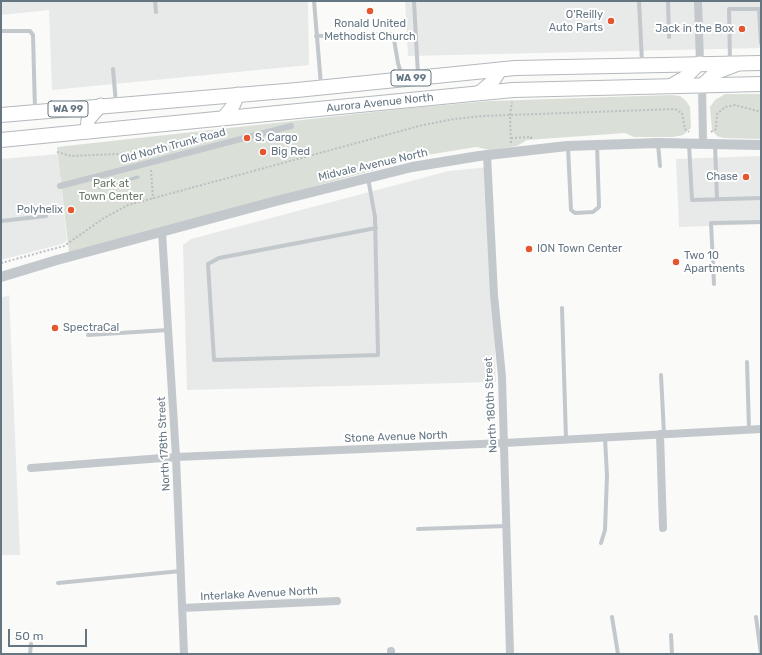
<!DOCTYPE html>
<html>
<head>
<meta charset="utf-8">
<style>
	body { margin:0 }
	#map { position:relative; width:762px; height:655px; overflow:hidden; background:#fafaf8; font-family:Rubik,sans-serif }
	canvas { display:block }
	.frame { position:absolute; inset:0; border:2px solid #657683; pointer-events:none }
	.scale { position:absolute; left:8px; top:629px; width:79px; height:18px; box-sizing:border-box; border:2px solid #657683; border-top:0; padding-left:5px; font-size:12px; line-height:14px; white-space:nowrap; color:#657683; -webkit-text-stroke:3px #fff; paint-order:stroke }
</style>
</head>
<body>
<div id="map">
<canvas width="762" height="655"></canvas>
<div class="frame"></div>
<div class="scale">50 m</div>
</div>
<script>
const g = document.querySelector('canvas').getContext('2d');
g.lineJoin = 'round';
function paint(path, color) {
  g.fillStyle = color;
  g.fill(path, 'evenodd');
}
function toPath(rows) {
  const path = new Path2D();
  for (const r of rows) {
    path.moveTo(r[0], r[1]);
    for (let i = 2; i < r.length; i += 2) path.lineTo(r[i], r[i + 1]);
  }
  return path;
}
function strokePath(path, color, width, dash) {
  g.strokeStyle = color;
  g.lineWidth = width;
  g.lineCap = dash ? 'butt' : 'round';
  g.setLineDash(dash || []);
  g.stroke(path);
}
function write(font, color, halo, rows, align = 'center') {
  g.font = font + ' Rubik,sans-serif';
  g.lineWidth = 4;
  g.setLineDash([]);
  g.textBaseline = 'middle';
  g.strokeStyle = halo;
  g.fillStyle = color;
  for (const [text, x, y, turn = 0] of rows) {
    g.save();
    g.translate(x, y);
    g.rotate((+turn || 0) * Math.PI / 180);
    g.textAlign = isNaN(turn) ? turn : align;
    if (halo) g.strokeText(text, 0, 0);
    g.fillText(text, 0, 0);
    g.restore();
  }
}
paint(toPath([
	[1,1,308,1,309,65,52,90,49,10,1,15],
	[405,1,761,1,761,48,408,56],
	[58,154,67,241,62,244,1,260,1,159],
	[761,156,761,224,679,227,676,159],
	[489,167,496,382,187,390,183,245,191,239,449,171],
	[9,295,20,555,1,555,1,298]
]), '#e8e9e9');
paint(toPath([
	[725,94,761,94,761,139,723,138,717,136,712,130,710,107,715,100],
	[672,95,680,96,686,101,690,107,691,128,683,135,673,137,634,137,625,133,527,140,517,146,490,150,476,147,402,159,390,166,69,252,57,147,411,108,490,101]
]), '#dadfd7');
strokePath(toPath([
	[100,188,138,177]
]), '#bbc7cb', 3);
const primary = toPath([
	[702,85,715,73,736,65],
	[670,86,687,76,700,63],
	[479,93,493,81,501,69],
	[223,118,233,106,238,94],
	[87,132,88,120,101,105]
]);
const trunk = toPath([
	[1,115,297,90,515,68,761,63],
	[1,140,513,90,761,84]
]);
strokePath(primary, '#b5babe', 15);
strokePath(trunk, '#b4b9bd', 16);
strokePath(toPath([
	[711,132,716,129,717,114,725,107,735,105,761,112],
	[511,138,531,137,531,140],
	[511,143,510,115,512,102],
	[57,152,71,156,140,153,145,155],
	[151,170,153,199],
	[1,263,64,246,104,218,128,205,423,125,454,119,483,116,675,109,682,113,685,129,689,132]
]), '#bbbfc2', 2, [2, 2]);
strokePath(toPath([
	[155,1,156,12],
	[314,1,321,85],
	[414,1,418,75],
	[639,1,642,62],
	[668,1,669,37],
	[1,31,30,31,33,35,35,110],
	[316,36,393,34,398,63,402,77],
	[730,62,729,9,759,9,761,43],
	[113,69,116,104],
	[658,144,660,166],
	[689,144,692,200,761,198],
	[715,144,717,199],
	[568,147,571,210,575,213,593,212,599,207,597,145],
	[368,178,375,217,378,355,214,360,208,264,219,258,376,228],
	[1,221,46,216],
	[714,284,711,223,761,222],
	[562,308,566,439],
	[88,335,168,330],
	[747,362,749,429],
	[661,375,664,434],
	[418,529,506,526],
	[601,543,605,530,607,476,605,438],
	[58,583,181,571],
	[612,617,618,654],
	[756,617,761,654],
	[671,635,672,654],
	[30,654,31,644]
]), '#c3c8cc', 4);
strokePath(toPath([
	[60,186,291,126]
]), '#c3c8cc', 6);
strokePath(toPath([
	[698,1,700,63],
	[702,85,703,143],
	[487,155,494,295,502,377,510,654],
	[162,232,176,457,184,654],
	[660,434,663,528],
	[31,468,176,457,504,443,761,429],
	[182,608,337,601],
	[391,651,391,654]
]), '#c3c8cc', 8);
strokePath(toPath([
	[1,277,57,260,276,201,412,167,479,156,567,146,658,143,761,145]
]), '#c3c8cc', 10);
strokePath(primary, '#fff', 13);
strokePath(trunk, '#fff', 14);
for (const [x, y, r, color] of [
	[370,11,4,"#e4572e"],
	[611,21,4,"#e4572e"],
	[742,29,4,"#e4572e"],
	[247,138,4,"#e4572e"],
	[263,152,4,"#e4572e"],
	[746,177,4,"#e4572e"],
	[71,210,4,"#e4572e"],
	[529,249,4,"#e4572e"],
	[676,262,4,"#e4572e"],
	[55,328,4,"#e4572e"]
]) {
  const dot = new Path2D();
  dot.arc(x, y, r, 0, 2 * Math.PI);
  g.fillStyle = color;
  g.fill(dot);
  strokePath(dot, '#fff', 1.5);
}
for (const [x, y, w] of [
	[411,78,40],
	[68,109,40]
]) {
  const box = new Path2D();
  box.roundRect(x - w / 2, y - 8, w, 16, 3);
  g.fillStyle = '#fff';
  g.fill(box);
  strokePath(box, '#657683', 1);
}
write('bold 10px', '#657683', null, [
	["WA 99",411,78],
	["WA 99",68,109]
]);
write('11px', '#657683', '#fff', [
	["O'Reilly",603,15,"right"],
	["Auto Parts",603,28,"right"],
	["Ronald United",370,24,"center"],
	["Methodist Church",370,37,"center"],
	["Jack in the Box",734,29,"right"],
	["S. Cargo",255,138],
	["Big Red",271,152],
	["Chase",738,177,"right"],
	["Polyhelix",63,210,"right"],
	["ION Town Center",537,249],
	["Two 10",684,256],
	["Apartments",684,269],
	["SpectraCal",63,328]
], 'left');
write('11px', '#657683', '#fff', [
	["Aurora Avenue North",380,103,-6],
	["Old North Trunk Road",173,146,-15],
	["Midvale Avenue North",373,165,-13],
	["North 180th Street",491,405,-93],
	["Stone Avenue North",396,437,-2],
	["North 178th Street",164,444,-93],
	["Interlake Avenue North",259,594,-3]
]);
write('11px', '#687a64', '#fff', [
	["Park at",111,184],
	["Town Center",111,197]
]);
</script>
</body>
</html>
